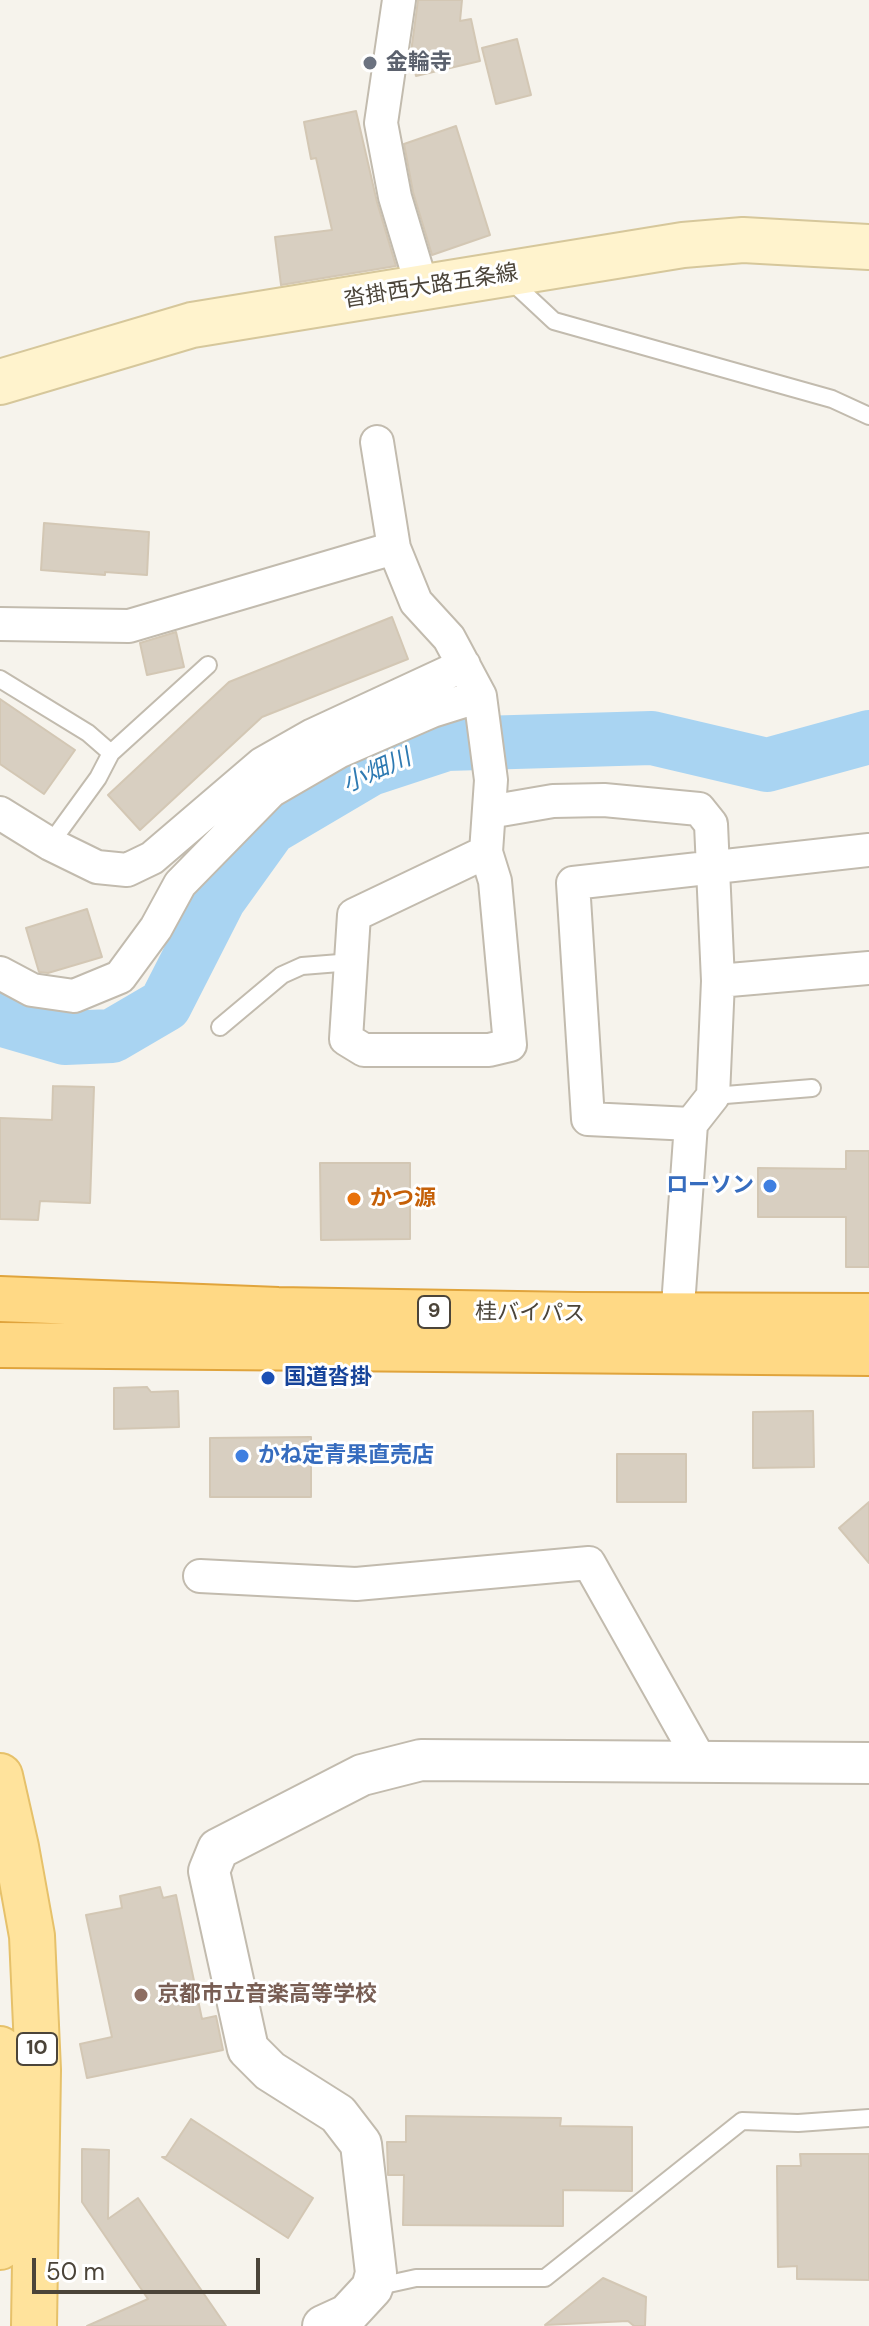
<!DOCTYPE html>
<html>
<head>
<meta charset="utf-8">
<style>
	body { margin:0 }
	#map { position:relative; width:869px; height:2326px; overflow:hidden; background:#f6f3ec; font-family:"DM Sans",sans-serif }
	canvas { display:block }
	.scale { position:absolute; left:32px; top:2258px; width:228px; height:36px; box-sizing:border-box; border:4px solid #4b4439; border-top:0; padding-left:10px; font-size:24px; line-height:28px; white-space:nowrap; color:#4b4439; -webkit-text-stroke:6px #fff; paint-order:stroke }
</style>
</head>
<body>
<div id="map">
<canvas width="869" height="2326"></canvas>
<div class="scale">50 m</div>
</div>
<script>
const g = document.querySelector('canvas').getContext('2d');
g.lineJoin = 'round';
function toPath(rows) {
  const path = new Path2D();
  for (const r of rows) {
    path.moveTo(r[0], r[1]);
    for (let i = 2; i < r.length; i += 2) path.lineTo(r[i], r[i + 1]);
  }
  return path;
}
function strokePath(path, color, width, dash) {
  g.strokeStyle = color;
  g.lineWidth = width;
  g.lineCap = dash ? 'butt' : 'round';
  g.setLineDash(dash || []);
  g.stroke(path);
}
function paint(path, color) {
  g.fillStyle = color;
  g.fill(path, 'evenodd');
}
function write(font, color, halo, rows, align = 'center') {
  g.font = font + ' "DM Sans","Noto Sans JP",sans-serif';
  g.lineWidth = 6;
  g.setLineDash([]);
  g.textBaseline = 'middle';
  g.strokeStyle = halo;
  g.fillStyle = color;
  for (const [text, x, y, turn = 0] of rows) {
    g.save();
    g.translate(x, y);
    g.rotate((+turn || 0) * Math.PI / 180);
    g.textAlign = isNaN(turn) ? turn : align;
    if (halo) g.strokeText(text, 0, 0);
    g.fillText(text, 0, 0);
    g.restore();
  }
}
strokePath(toPath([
	[0,1019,65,1038,112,1036,165,1005,219,899,270,828,370,769,446,744,652,738,767,765,869,737]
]), '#a9d4f2', 54);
const building = toPath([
	[418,0,462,0,460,21,471,19,480,61,416,76,411,52,418,0],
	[517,39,531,95,496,104,482,48,517,39],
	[356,111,377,202,396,266,281,285,275,237,332,230,316,158,311,159,304,122,356,111],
	[456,126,490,235,432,255,413,192,404,144,456,126],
	[44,523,149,532,147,575,105,572,105,575,41,570,44,523],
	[392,617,408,659,262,717,140,830,108,795,229,682,392,617],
	[176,632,184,667,147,675,140,643,176,632],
	[0,699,75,750,44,794,0,764,0,699],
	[87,909,102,957,48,973,39,972,26,928,87,909],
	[53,1086,94,1087,90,1203,40,1201,38,1220,0,1219,0,1118,52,1120,53,1086],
	[846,1151,869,1151,869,1267,846,1267,846,1217,758,1217,758,1168,846,1169,846,1151],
	[320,1163,410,1163,410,1239,321,1240,320,1163],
	[147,1387,151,1392,178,1391,179,1427,114,1429,114,1388,147,1387],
	[813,1411,814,1467,753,1468,753,1412,813,1411],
	[311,1437,311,1497,210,1497,210,1438,311,1437],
	[617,1454,686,1454,686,1502,617,1502,617,1454],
	[869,1502,869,1563,839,1528,869,1502],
	[160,1887,163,1898,176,1895,202,2019,216,2016,223,2050,87,2078,80,2044,112,2037,86,1915,122,1908,120,1896,160,1887],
	[406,2116,561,2118,560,2126,632,2127,632,2191,563,2190,563,2226,403,2225,404,2175,388,2175,387,2142,406,2142,406,2116],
	[191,2119,313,2198,288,2238,162,2157,166,2157,191,2119],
	[82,2149,109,2150,108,2219,138,2198,226,2326,87,2326,148,2299,82,2202,82,2149],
	[800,2154,869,2154,869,2280,797,2279,797,2266,778,2267,777,2166,801,2166,800,2154],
	[603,2278,646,2297,645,2326,634,2326,628,2321,545,2325,603,2278]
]);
paint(building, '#d8cfc1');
strokePath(building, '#d3c7b4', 2);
const service = toPath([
	[509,279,554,321,832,399,869,416],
	[0,679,88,733,111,753],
	[50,844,98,778,111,753,208,665],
	[220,1027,282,975,302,966,352,962],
	[713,1096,812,1088],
	[375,2287,416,2278,545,2278,742,2121,798,2123,869,2118]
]);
const minor = toPath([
	[399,0,381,123,395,197,422,287],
	[377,442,394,548,416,602,449,638,480,696,491,780,486,852,495,881,510,1045,489,1050,364,1050,346,1039,354,915,486,852],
	[0,624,129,626,394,548],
	[489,812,553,801,604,800,699,809,711,824,718,981,713,1096,691,1124,676,1334],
	[0,813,50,844,97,867,127,870,152,858,262,764,313,735,464,665],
	[0,973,32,990,74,996,120,977,156,928,180,884,271,791,340,751,432,711,480,696],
	[718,981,869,968],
	[691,1124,588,1119,573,883,869,850],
	[200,1576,356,1584,589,1563,701,1762]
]);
const tertiary = toPath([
	[323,2326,347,2315,372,2288,376,2273,361,2144,338,2114,270,2071,248,2049,209,1871,218,1849,362,1775,421,1760,869,1763]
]);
const secondary = toPath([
	[0,382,192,325,683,245,743,240,869,247]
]);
const primary = toPath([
	[0,1776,16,1847,32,1936,38,2070,34,2326],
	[0,2049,2,2079,0,2247]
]);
const trunk = toPath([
	[0,1299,278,1310,577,1315,869,1316],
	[0,1345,869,1353]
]);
strokePath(service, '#c2bbae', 20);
strokePath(minor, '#c2bbae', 36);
strokePath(tertiary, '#c2bbae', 44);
strokePath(secondary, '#d6c79b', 48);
strokePath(primary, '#e6c16a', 48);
strokePath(trunk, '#e0a43c', 48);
strokePath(service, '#fff', 16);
strokePath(minor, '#fff', 32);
strokePath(tertiary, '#fff', 40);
strokePath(secondary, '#fff3cd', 44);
strokePath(primary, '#ffe39c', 44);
strokePath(trunk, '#ffd985', 44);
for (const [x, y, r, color] of [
	[370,63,8,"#6b7280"],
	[770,1186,8,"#3f7fe0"],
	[354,1199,8,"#e8710a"],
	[268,1378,8,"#1a4fb4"],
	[242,1456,8,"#3f7fe0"],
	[141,1995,8,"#8d6e63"]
]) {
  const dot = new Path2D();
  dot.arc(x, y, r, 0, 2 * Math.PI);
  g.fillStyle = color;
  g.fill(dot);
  strokePath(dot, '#fff', 3);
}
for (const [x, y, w] of [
	[434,1312,32],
	[37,2049,40]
]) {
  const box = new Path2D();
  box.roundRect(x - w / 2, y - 16, w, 32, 6);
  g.fillStyle = '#fff';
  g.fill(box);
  strokePath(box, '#4b4439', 2);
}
write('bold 20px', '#4b4439', null, [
	["9",434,1312],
	["10",37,2049]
]);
write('bold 22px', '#5b616d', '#fff', [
	["金輪寺",386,63]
], 'left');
write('22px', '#4b4439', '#fff', [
	["沓掛西大路五条線",431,287,-9],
	["桂バイパス",530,1314,1]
]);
write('bold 22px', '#366cbe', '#fff', [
	["ローソン",754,1186],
	["かね定青果直売店",258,1456,"left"]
], 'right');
write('bold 22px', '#c56008', '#fff', [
	["かつ源",370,1199]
], 'left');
write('bold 22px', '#164399', '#fff', [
	["国道沓掛",284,1378]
], 'left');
write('bold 22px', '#785e54', '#fff', [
	["京都市立音楽高等学校",157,1995]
], 'left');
write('italic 24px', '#2e7ab2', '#fff', [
	["小畑川",377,772,-24]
]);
</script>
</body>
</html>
